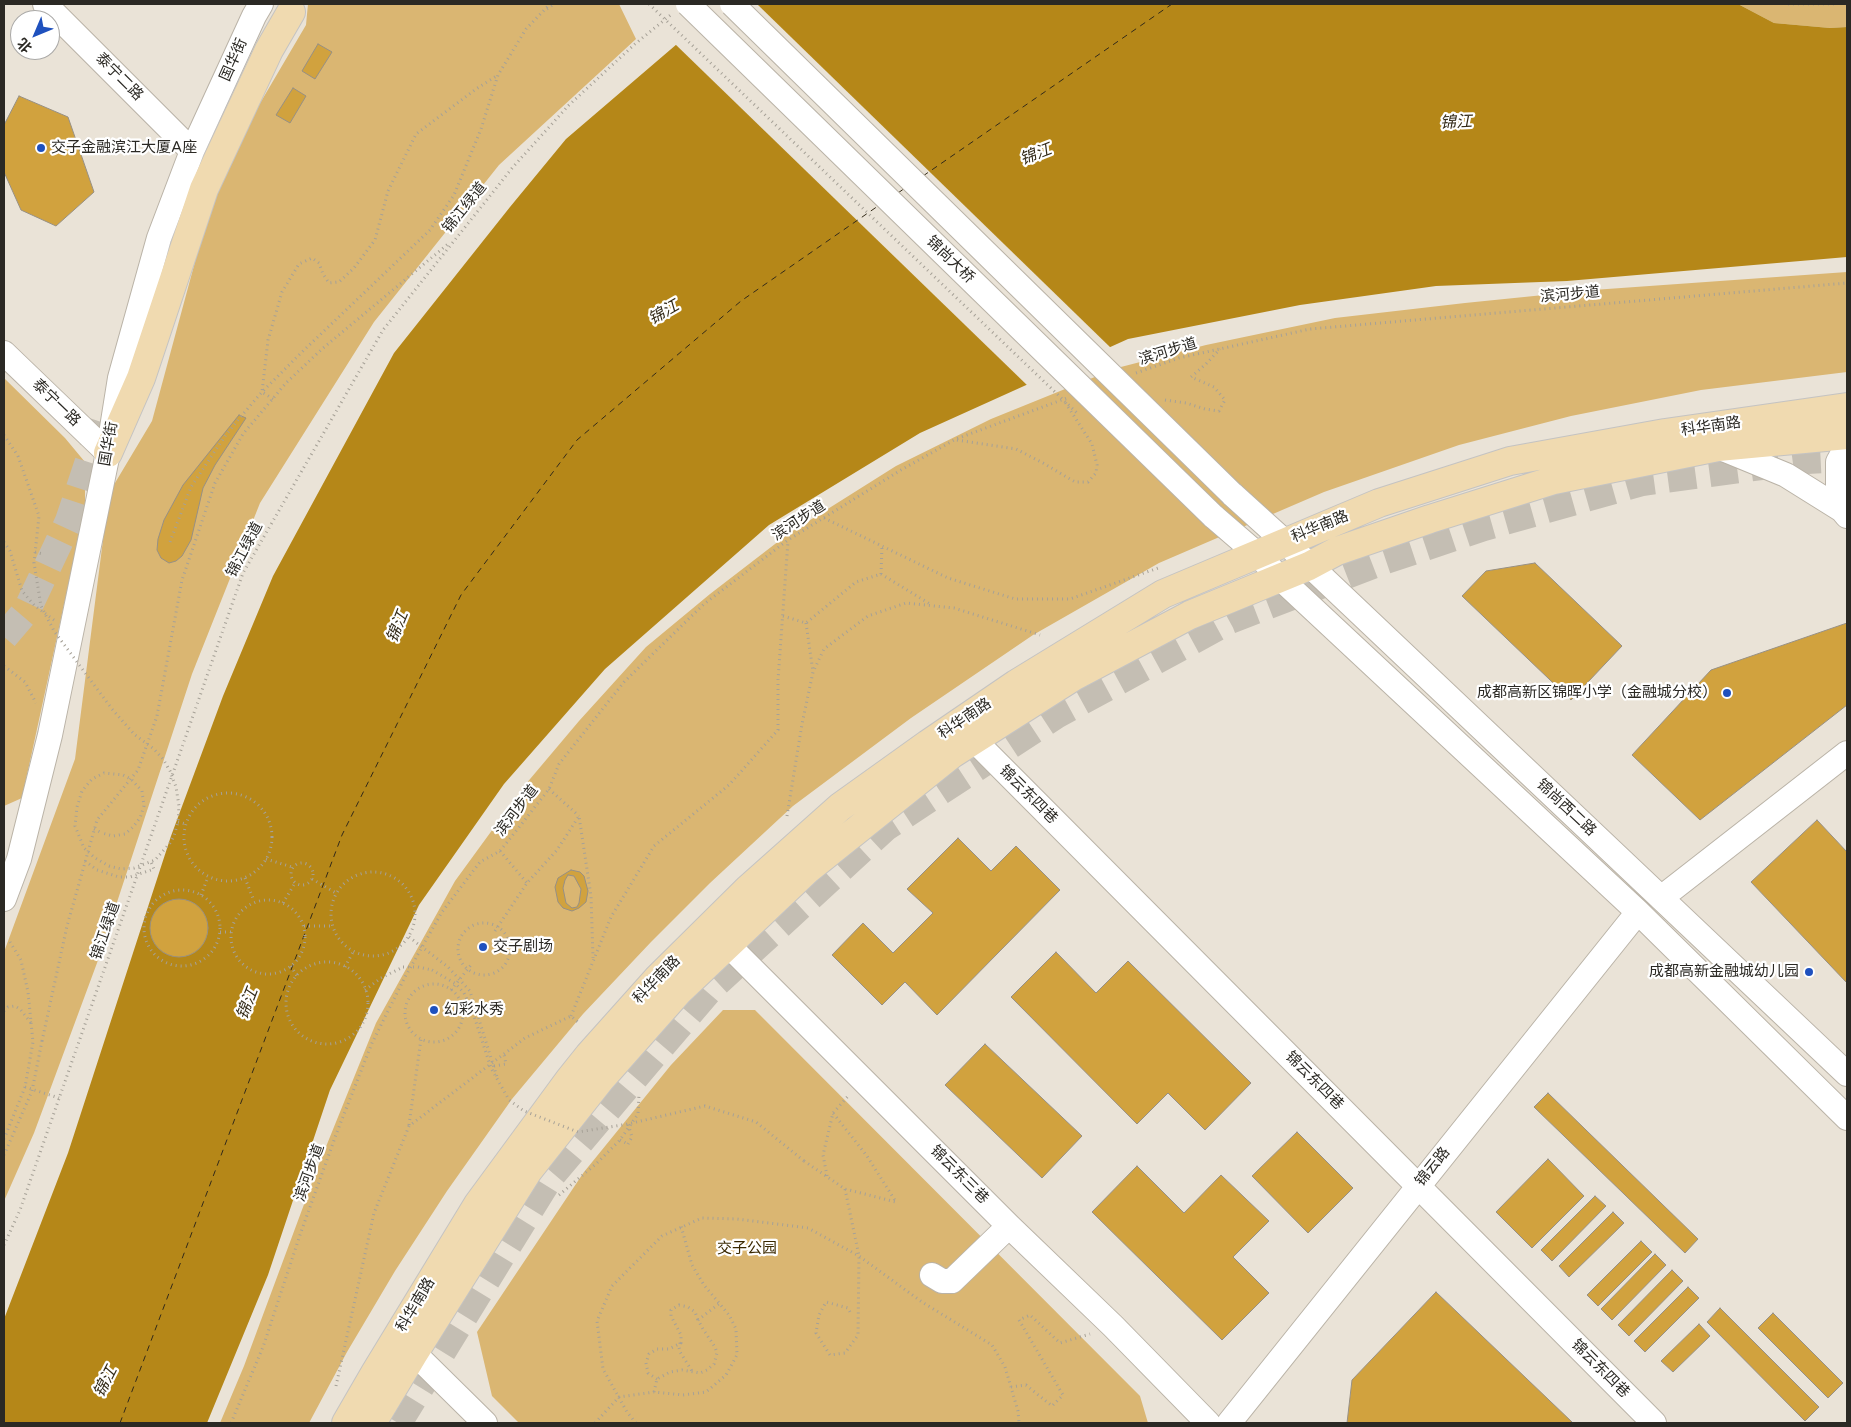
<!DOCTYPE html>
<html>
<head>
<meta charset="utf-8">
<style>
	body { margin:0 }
	#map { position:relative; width:1851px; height:1427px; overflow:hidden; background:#eae3d7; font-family:"Varela Round","Noto Sans SC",sans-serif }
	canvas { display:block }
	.frame { position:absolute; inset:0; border:5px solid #2b2924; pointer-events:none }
	.north { position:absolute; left:10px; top:10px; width:50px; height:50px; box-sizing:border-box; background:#fff; border:1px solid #aaa9a7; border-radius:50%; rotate:225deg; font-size:14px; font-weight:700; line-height:20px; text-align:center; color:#2b2924 }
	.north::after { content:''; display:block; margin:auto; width:18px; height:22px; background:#1f51be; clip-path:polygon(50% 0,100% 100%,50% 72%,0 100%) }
</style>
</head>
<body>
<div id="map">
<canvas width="1851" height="1427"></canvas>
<div class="frame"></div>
<div class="north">北</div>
</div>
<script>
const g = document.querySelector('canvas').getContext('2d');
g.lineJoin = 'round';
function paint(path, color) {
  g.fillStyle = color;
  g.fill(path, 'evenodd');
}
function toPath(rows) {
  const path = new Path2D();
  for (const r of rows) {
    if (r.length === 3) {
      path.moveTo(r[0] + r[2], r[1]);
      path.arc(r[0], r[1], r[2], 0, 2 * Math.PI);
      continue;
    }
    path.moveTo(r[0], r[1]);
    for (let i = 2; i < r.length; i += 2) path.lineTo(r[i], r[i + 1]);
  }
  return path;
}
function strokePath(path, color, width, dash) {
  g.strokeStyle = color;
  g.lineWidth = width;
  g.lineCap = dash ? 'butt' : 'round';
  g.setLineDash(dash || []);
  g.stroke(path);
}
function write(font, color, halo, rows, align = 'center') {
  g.font = font + ' "Varela Round","Noto Sans SC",sans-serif';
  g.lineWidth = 4.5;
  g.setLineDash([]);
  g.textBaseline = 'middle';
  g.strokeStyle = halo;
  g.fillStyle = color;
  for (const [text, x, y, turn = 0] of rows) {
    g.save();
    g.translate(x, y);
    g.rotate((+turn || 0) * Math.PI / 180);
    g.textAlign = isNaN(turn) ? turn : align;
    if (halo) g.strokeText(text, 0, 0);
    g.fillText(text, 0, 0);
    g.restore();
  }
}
paint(toPath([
	[308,4,619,4,636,39,499,165,374,322,260,503,192,674,97,963,34,1133,4,1201,4,952,75,759,109,493,152,421,219,173,306,25],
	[1738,4,1847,4,1847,27,1830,28,1774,23],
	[1847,272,1847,372,1701,390,1571,416,1459,445,1324,492,1159,563,1033,635,911,718,793,806,710,883,651,942,583,1014,512,1099,447,1191,395,1271,347,1352,309,1423,220,1423,244,1366,319,1164,376,1023,455,881,525,785,579,721,646,647,710,594,788,534,896,466,991,419,1117,368,1206,345,1335,318,1465,303,1593,290],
	[4,378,65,438,85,462,85,508,22,798,4,806],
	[723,1010,755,1010,1140,1396,1148,1423,519,1423,492,1396,477,1332,584,1172,671,1065]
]), '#dab672');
paint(toPath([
	[728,4,1738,4,1774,23,1830,28,1847,27,1847,257,1567,281,1436,286,1300,305,1128,339,920,433,769,525,605,669,504,784,419,905,330,1090,268,1275,207,1423,4,1423,4,1319,68,1153,171,836,223,696,273,576,394,353,510,207,566,139,698,26]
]), '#b58718');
paint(toPath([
	[724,4,757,4,1112,349,1029,387,674,43]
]), '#eae3d7');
strokePath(toPath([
	[923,176,1172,4],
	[898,193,905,188],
	[120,1423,342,835,461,595,577,440,741,301,878,206]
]), '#332a18', 1, [6, 5]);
const building = toPath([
	[318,44,332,52,315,79,302,71,318,44],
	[293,88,306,96,290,123,276,115,293,88],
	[19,96,68,117,94,192,56,226,21,210,4,172,4,125,19,96],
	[239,415,246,418,215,465,203,488,191,540,182,556,176,561,169,563,161,558,157,550,158,539,164,520,183,485,239,415],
	[1535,563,1622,646,1571,700,1462,596,1486,571,1535,563],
	[1847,623,1847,705,1700,820,1632,755,1711,670,1847,623],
	[1817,820,1847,852,1847,983,1751,882,1817,820],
	[958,838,991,871,1016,846,1060,890,937,1015,905,982,882,1005,832,955,863,923,893,953,933,913,907,889,958,838],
	[571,870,580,872,584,876,588,891,586,902,579,908,572,911,563,908,558,902,555,887,558,878,571,870],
	[568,875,574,876,581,889,579,903,577,907,572,908,566,903,563,888,565,880,568,875],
	[179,928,29],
	[1056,952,1096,993,1128,961,1251,1083,1205,1130,1168,1093,1137,1124,1011,997,1056,952],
	[985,1044,1082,1136,1042,1178,945,1085,985,1044],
	[1548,1093,1698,1239,1685,1253,1534,1107,1548,1093],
	[1297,1132,1353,1188,1308,1233,1252,1176,1297,1132],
	[1548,1159,1584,1196,1532,1248,1496,1212,1548,1159],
	[1137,1166,1184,1213,1221,1175,1269,1221,1233,1257,1269,1293,1222,1340,1092,1212,1137,1166],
	[1595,1196,1606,1206,1552,1261,1541,1250,1595,1196],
	[1613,1212,1624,1223,1569,1277,1559,1266,1613,1212],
	[1641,1241,1652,1252,1598,1306,1587,1295,1641,1241],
	[1655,1254,1666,1265,1612,1320,1601,1309,1655,1254],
	[1672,1270,1683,1281,1629,1336,1618,1325,1672,1270],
	[1688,1287,1699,1298,1645,1352,1634,1341,1688,1287],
	[1436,1292,1572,1422,1572,1423,1347,1423,1352,1380,1436,1292],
	[1720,1308,1819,1407,1805,1421,1707,1322,1720,1308],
	[1773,1313,1843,1383,1828,1398,1758,1328,1773,1313],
	[1699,1324,1710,1336,1673,1372,1661,1361,1699,1324]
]);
paint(building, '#d1a23e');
strokePath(building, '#979085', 1);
strokePath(toPath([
	[154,286,224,104],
	[4,637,27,610,69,521,103,419]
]), '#c4beb3', 28, [28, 14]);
strokePath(toPath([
	[398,1423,550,1177,710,989,886,827,1056,715,1230,620,1380,562,1484,527,1642,482,1807,460,1847,458]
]), '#c4beb3', 28, [28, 14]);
const minor = toPath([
	[45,4,192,151],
	[4,353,108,453],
	[1718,447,1786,475,1842,510,1847,516],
	[1232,494,1285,542,1847,1074],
	[1842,510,1838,488,1838,462,1847,446],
	[1213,516,1257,554,1280,578,1638,912,1847,1118],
	[974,740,1654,1423],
	[1661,898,1847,753],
	[4,899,19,859,50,735,108,453,120,378,159,238,192,151,254,16,261,4],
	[715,932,1009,1226,1113,1326,1208,1423],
	[932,1275,942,1281,952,1281,1009,1226],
	[414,1353,485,1423],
	[1229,1423,1638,912]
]);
const major = toPath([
	[108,453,141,378,204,189,269,50,291,12],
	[346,1423,375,1373,478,1204,569,1080,589,1055,657,979,748,889,840,807,928,744,1016,684,1163,594,1379,503,1510,461,1665,433,1847,407],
	[372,1423,414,1353,528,1171,600,1080,679,991,807,870,952,754,1073,677,1190,615,1309,566,1337,551,1430,519,1554,480,1718,447,1847,435]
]);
strokePath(minor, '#bab3a7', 26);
strokePath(major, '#c4c3c2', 30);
strokePath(toPath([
	[1788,4,1835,4],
	[547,9,554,4],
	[1136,373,1179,358,1310,329,1847,283],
	[273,399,262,392,268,340,282,292,299,264,312,258,319,263,323,274,329,283,339,282,354,268,375,240,388,191,416,134,476,89,498,75],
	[1165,400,1186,403,1205,409,1219,411,1225,400,1214,387,1191,377,1206,364,1220,349],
	[4,435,18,456],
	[957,440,1016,449,1043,463,1075,482,1088,482,1096,473,1097,465,1092,444,1065,402],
	[824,518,948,578,1015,599,1070,599,1161,567],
	[4,542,10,551,22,591,35,606,54,620],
	[170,542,191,487,225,436,243,414,262,392,302,352,430,230,454,195,481,129,498,75,526,29,550,4],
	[35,552,43,554],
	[881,574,930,604],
	[783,616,806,623,856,582,881,574,882,546],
	[806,623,813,672],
	[4,666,25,682,36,703],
	[549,789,579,816],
	[228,837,44],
	[787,816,802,724,813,672,824,649,868,616,906,603,954,608,1040,635],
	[178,822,186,824],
	[94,829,102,833],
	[500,851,527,883],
	[266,859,292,867],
	[85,861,97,870],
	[302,874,11],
	[373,914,42],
	[245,878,254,901],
	[312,879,336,893],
	[182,928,38],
	[201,895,208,877],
	[268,937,37],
	[283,903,295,883],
	[484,949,26],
	[304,926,333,926],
	[495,931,527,883,557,850,579,816,591,896,593,958],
	[220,932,231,932],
	[327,1003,41],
	[291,966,297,976],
	[345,967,353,952],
	[432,970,456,984,464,993,473,1013],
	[434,1013,29],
	[365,990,381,978,403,967],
	[451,990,471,965],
	[4,1011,8,1007,15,1006,20,1009,31,1023],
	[571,1016,611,917,654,846,729,785,778,730,778,680,788,541],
	[42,1041,67,926,97,820,138,770,157,716,182,580,215,483,243,434,286,383,322,349,448,244],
	[494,1066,506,1064,504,1054],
	[25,1087,59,1098],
	[409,1125,421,1039],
	[4,1139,25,1087,33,1042,28,992,21,960,10,942],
	[620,1140,628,1144],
	[804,1161,845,1189,896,1202,867,1156,833,1113],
	[827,1176,823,1155,833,1113,849,1095],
	[845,1189,859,1256,858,1335,845,1353,830,1355,816,1333,819,1315,826,1302,848,1308,850,1312],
	[559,1195,597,1163,620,1140,638,1114,639,1094],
	[4,1245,20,1210,243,573,383,330,513,167,569,105,635,44,673,13],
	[680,1343,679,1347,680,1352,692,1371],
	[657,1379,648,1373,646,1363,649,1354,657,1349,669,1349,681,1343,681,1335,671,1316,671,1310,679,1305,688,1307,695,1312,698,1320],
	[336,1386,374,1213,409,1126,525,1038,571,1016,580,1024],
	[1011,1387,1026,1385,1052,1406,1063,1395,1019,1320,1030,1315,1060,1343,1090,1334],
	[654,1392,657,1379,670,1372,682,1370,700,1373,707,1370,714,1364,717,1353,715,1347,703,1329,698,1320,720,1303],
	[231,1423,263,1347,301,1232,337,1132,372,1043,405,977,442,912,480,862,500,851,524,821,549,789,559,764,624,682,704,604,788,540,901,470,956,439,1067,398],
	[595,1423,619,1397,654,1392,683,1395,706,1392,726,1375,737,1355,736,1329,729,1315,704,1285,692,1265,681,1226],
	[636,1423,627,1412,603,1369,597,1321,612,1286,662,1236,702,1218,737,1219,808,1228,859,1256,922,1302,992,1345,1005,1367,1018,1411,1019,1423]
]), '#a6a197', 3, [1, 4]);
strokePath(minor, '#fff', 24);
strokePath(major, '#f0dab0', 28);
const minorBridge = toPath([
	[688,4,1213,516],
	[732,4,1232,494]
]);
strokePath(minorBridge, '#bab3a7', 26, []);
strokePath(toPath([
	[649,4,1077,413],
	[18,456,39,516,34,563,41,606,54,631,112,709,135,735,154,749,163,759,170,771,176,787,179,806,178,822,174,836,170,843,155,860,134,868,121,869,109,866,95,858,84,848,75,826,77,807,82,791,92,779,104,773,123,775,131,779,142,791,144,806,140,818,133,827,125,834,113,836,102,833],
	[97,870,119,877,130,877,154,869,151,862],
	[409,937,448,967,470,991,497,1077],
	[403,967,418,967,432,970],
	[473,1013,491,1068,509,1100,524,1111,578,1132,628,1124,705,1106,756,1122,804,1161],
	[628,1144,632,1137,628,1124],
	[4,1155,32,1091,42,1041]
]), '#a6a197', 3, [1, 4]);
strokePath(minorBridge, '#fff', 24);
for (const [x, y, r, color] of [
	[41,148,5,"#1f51be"],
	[1727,693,5,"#1f51be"],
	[483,947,5,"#1f51be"],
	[1809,972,5,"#1f51be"],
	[434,1010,5,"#1f51be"]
]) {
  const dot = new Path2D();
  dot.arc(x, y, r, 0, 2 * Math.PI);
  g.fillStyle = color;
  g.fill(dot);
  strokePath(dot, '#fff', 2);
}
write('15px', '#2b2924', '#fff', [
	["国华街",234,60,-66],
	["泰宁二路",119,77,45],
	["锦江绿道",465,208,-51],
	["锦尚大桥",950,260,44],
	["滨河步道",1570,295,-5],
	["滨河步道",1168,352,-17],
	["泰宁一路",56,403,44],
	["科华南路",1711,427,-8],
	["国华街",109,444,-80],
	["滨河步道",799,521,-33],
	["科华南路",1320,527,-22],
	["锦江绿道",245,550,-62],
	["科华南路",965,719,-34],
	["锦云东四巷",1028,795,45],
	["锦尚西二路",1566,808,43],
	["滨河步道",517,811,-52],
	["锦江绿道",106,931,-71],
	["科华南路",657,980,-46],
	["锦云东四巷",1314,1081,45],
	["锦云路",1433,1167,-51],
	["滨河步道",310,1173,-70],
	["锦云东三巷",959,1175,45],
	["科华南路",416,1305,-59],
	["锦云东四巷",1600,1369,45]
]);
write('15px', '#2b2924', '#fff', [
	["交子金融滨江大厦A座",51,148],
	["成都高新区锦晖小学（金融城分校）",1717,693,"right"],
	["交子剧场",493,947],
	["成都高新金融城幼儿园",1799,972,"right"],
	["幻彩水秀",444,1010]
], 'left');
write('15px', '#3a2800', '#fff', [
	["交子公园",747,1249]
]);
write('italic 16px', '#332a18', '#fff', [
	["锦江",1456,123,-3],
	["锦江",1036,155,-21],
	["锦江",664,313,-30],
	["锦江",398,627,-68],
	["锦江",248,1004,-69],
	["锦江",106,1382,-63]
]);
</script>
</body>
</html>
